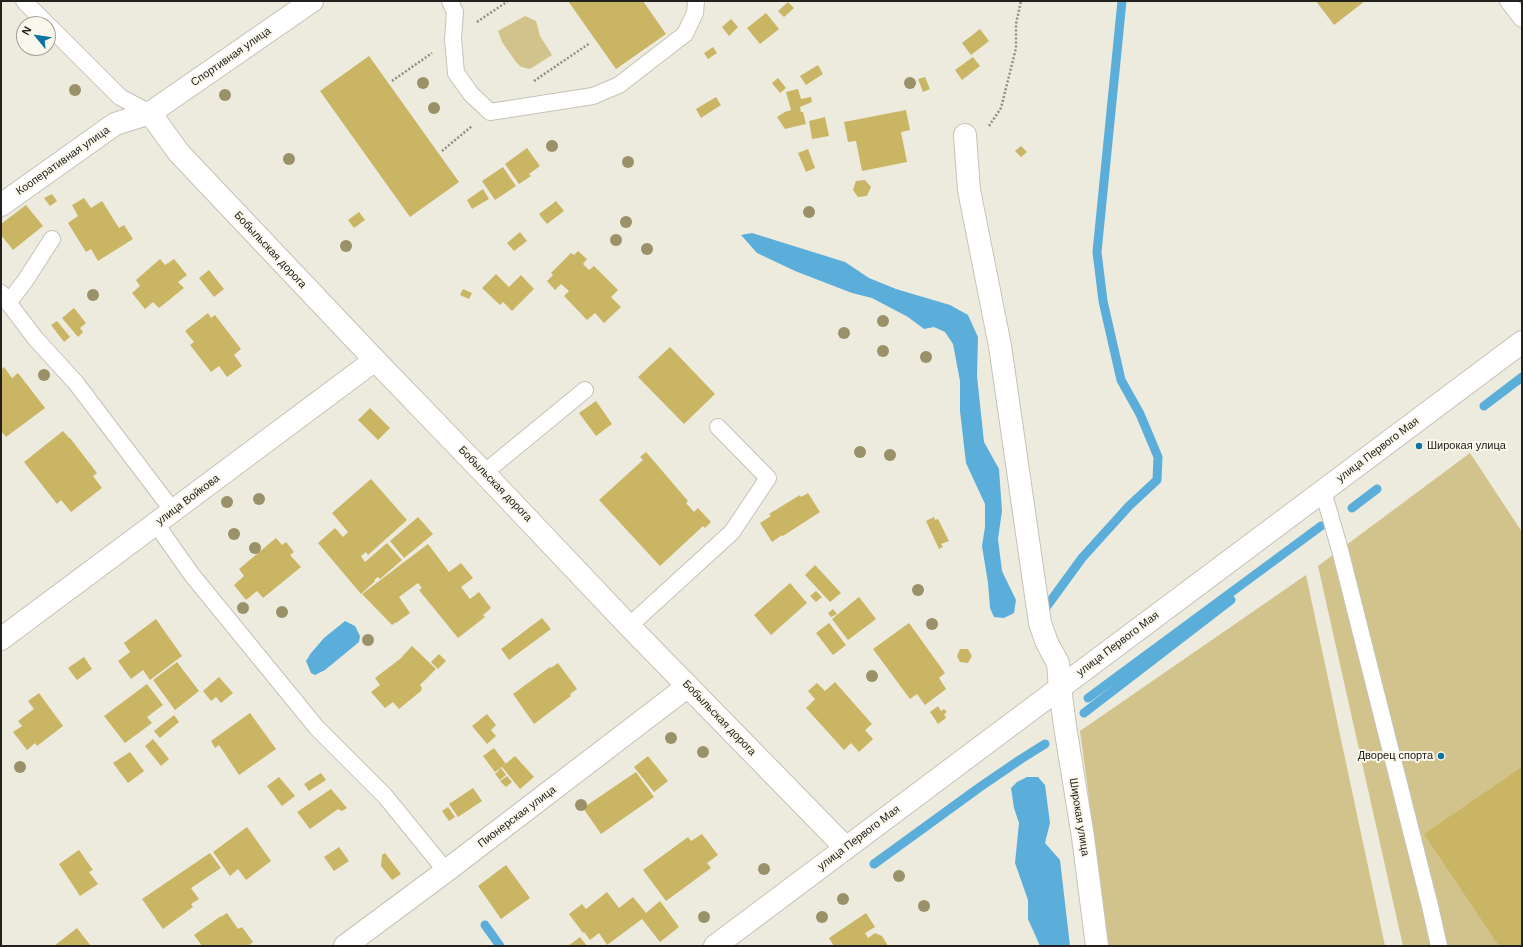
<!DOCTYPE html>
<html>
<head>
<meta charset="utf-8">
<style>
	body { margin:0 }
	#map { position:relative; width:1523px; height:947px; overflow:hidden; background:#edeade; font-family:Helvetica,sans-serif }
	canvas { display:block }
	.frame { position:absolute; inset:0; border:2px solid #22211d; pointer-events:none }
	.north { position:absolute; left:16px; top:16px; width:40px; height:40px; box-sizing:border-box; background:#faf7ec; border:1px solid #a4a199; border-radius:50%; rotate:299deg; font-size:11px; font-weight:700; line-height:16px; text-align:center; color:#22211d }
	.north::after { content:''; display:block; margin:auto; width:14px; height:18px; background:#0c74a0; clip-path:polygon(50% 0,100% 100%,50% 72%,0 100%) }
</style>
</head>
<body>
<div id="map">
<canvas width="1523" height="947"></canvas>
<div class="frame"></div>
<div class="north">N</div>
</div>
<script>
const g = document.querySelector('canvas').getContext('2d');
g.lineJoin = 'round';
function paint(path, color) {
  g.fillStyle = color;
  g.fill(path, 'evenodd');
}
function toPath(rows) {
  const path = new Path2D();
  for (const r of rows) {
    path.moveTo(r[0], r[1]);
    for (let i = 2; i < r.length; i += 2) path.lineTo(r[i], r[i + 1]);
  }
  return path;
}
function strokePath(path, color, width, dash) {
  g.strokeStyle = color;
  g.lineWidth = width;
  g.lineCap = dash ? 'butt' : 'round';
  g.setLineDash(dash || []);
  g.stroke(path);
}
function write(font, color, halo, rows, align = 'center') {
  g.font = font + ' Helvetica,sans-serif';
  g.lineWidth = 4;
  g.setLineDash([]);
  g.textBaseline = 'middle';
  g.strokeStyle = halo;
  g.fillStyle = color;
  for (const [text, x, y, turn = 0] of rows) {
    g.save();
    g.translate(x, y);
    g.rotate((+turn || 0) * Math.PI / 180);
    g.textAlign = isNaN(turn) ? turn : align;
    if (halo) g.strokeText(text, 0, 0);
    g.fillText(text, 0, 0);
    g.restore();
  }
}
paint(toPath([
	[525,16,536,21,540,36,552,55,530,69,521,67,516,62,502,42,498,31],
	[1470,453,1522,532,1522,946,1403,946,1318,566],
	[1306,575,1385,946,1109,946,1080,731]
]), '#d2c38c');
paint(toPath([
	[752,233,845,262,869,278,896,289,950,305,968,315,978,337,977,376,984,442,999,469,1002,511,998,539,1002,571,1016,600,1014,613,1004,618,994,617,990,608,988,583,982,546,985,527,985,504,966,463,960,411,960,381,953,344,945,332,934,327,924,329,908,317,872,298,852,293,795,271,757,253,741,235],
	[345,621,355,626,360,636,359,642,325,670,315,675,311,673,306,661,311,653,324,638],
	[1027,777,1038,777,1045,785,1050,823,1045,843,1060,860,1070,946,1040,946,1028,919,1028,900,1015,863,1019,823,1014,808,1011,788,1017,782]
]), '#5caeda');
strokePath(toPath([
	[1484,406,1522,377],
	[1352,508,1377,489],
	[1047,606,1082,558,1129,506,1157,480,1158,457,1140,414,1121,380,1103,301,1097,252,1122,1],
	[1088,698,1321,526],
	[1084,713,1231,600],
	[874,864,980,787,1021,759,1045,744],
	[485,925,500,946]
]), '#5caeda', 9);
paint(toPath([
	[568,1,643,1,666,34,616,69],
	[1316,1,1365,1,1334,25],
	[788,2,794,8,784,17,778,11],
	[766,13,779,29,760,44,747,28],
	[731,19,738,27,729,36,722,27],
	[980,29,989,41,971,55,962,43],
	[713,47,717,53,708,59,704,53],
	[369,56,459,182,410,217,320,91],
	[973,57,980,66,962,80,955,70],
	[818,65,823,74,806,85,800,76],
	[925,77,930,89,923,92,918,79],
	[778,78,786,88,780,93,772,83],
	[798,89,801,99,811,97,812,102,800,107,801,112,803,112,806,124,785,129,777,117,785,112,791,110,786,92],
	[716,97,721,105,701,118,696,109],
	[906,110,910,130,901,132,907,162,862,171,856,141,848,142,844,122],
	[825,117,829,136,812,139,809,121],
	[1021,146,1027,152,1021,157,1015,151],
	[527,148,540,166,529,174,531,176,519,184,505,164],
	[808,149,815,168,806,172,798,153],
	[503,167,516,186,495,200,482,181],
	[865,180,871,187,867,196,858,197,853,190,856,181],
	[483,189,489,199,472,209,467,200],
	[52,194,57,201,50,206,44,198],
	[84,198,91,208,102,201,119,228,124,225,133,239,98,261,91,249,86,252,68,223,78,216,72,205],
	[556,201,564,211,547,224,539,214],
	[26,205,43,226,13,250,1,235,1,224],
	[359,212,365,220,354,228,348,220],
	[520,232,527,241,514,251,507,243],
	[578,251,587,259,583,264,589,270,594,266,618,290,611,297,621,307,604,323,595,313,587,320,564,296,569,291,561,284,555,290,547,281,553,275,551,273,571,253,574,255],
	[160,259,165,265,174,259,187,275,178,282,184,288,159,308,153,302,145,309,132,293,140,286,136,280],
	[209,270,224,289,214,297,199,278],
	[496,274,509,287,521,275,534,289,512,311,503,302,500,305,482,288],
	[463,289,472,293,469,299,460,295],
	[74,308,86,323,80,328,83,332,78,337,62,318],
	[208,313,211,318,215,315,241,349,234,355,242,366,227,377,219,366,211,372,190,345,194,342,185,331],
	[57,321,70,337,64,342,51,325],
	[670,347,715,394,684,424,638,377],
	[4,367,12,378,18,373,45,408,6,437,1,431,1,370],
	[596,401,612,424,596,436,579,413],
	[370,408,390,428,378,440,358,420],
	[63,431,69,438,70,438,97,473,93,476,102,488,71,512,61,500,57,504,24,462],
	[646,452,688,501,686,503,694,512,698,508,711,522,705,528,703,526,660,566,599,500,643,460,640,457],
	[371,479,407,520,368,555,366,552,361,556,365,562,387,543,402,560,380,579,378,577,374,580,375,581,361,594,318,543,335,528,343,537,348,532,332,513],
	[808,493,820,512,783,536,782,535,772,542,760,523,771,516,769,514,800,495,801,497],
	[418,517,433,534,404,558,390,541],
	[934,517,935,520,938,519,949,541,941,544,943,547,939,549,926,521],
	[276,538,282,545,286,542,294,552,290,555,301,567,263,598,257,591,246,600,234,585,244,576,239,569],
	[428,544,449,572,461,563,473,578,461,587,470,599,479,592,491,608,483,615,485,617,458,638,419,590,422,588,418,583,399,597,410,613,396,623,396,622,392,625,362,594],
	[815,565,841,593,830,602,805,575],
	[790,583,807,603,771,635,754,615],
	[816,591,822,597,816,602,810,596],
	[859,597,876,619,848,640,832,619],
	[833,609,837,614,831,617,828,613],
	[542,618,551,629,509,660,501,649],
	[156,619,182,656,150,680,143,670,131,679,118,661,130,652,124,643],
	[829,623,846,645,833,655,816,633],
	[909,623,945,673,939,678,946,689,925,705,917,694,910,699,873,649],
	[412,646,436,669,420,685,422,688,421,691,399,709,393,702,385,708,371,692,380,685,375,678,400,659],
	[960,649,968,649,972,656,968,663,960,662,957,656],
	[439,654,446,661,438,669,431,662],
	[84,657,92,669,77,680,68,668],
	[177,662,199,691,175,710,153,680],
	[558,663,577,689,570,694,571,696,534,724,513,694,550,667,551,668],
	[219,677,233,693,221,703,216,697,211,701,203,691],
	[835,682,872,724,865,730,873,739,859,752,851,743,844,750,806,708,815,699,808,691,817,683,825,691],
	[147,684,163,705,147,717,152,723,125,743,104,716],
	[39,693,63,726,37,746,35,743,27,750,13,732,22,726,18,721,34,709,28,701],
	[938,706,941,711,944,709,947,712,944,714,946,718,938,724,930,712],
	[250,713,276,749,239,775,219,745,215,748,211,741],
	[487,714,496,725,491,730,496,736,487,744,472,726],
	[174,715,179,722,160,738,154,731],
	[153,739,169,759,161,766,145,746],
	[494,748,506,764,495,772,483,756],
	[130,752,144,771,128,783,113,763],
	[515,756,534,777,520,789,502,767],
	[648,756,668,781,654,792,634,767],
	[1522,767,1522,946,1499,946,1424,834],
	[501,768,506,775,500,780,495,774],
	[636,772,654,797,601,834,583,808],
	[321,773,326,780,309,791,304,784],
	[507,776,512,782,506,787,500,781],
	[279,777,295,796,282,806,267,786],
	[473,788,482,801,458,817,449,804],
	[331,789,347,808,342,811,338,809,310,829,297,812],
	[448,807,455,817,449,821,442,811],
	[247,827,271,861,246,880,238,869,230,876,213,852],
	[702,834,718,855,707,863,711,868,666,901,643,870,688,837,691,841],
	[339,847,349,861,334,871,324,857],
	[79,850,93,870,89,872,98,884,80,896,59,864],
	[210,853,221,868,191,888,199,899,191,904,193,907,163,929,142,899],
	[385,853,401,874,392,880,381,866,382,855],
	[506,865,530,898,501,919,478,886],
	[607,892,619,908,633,897,646,913,660,901,679,927,660,942,642,919,607,945,599,933,590,940,584,932,583,933,569,914,582,904,586,909],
	[227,913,238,929,242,927,253,942,248,946,202,946,194,935,221,916,221,917],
	[866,913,875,927,865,933,868,938,875,933,882,936,887,944,887,946,834,946,829,938],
	[77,928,91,946,54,946],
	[580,937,587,946,568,946]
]), '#cab565');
const service = toPath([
	[24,1,47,24],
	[450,1,455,12,453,39,456,73,471,94,490,112,593,96,619,85,685,34,695,13,696,1],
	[1508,1,1522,19],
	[48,25,120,97,150,113],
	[1,293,35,338,76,383,173,511],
	[8,303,25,281,52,239],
	[484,473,585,390],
	[1323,491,1340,550,1430,906,1439,946],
	[156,524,192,575,317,728,385,796,446,871],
	[629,626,732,532,768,478,718,427]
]);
const minor = toPath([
	[150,113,179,153,375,360,484,473,629,626,846,848],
	[965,135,969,190,1000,346,1040,623,1047,643,1058,663,1060,688,1065,726,1083,837,1097,946],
	[1,205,115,124,150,113,312,1],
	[1,639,375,360],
	[345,946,446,871,688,686]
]);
const tertiary = toPath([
	[715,946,1522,342]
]);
strokePath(service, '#c5c2b7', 18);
strokePath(minor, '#c5c2b7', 24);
strokePath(tertiary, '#c5c2b7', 24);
strokePath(toPath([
	[477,22,508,1],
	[392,81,432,53],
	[534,81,590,43],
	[989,126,1001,108,1016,48,1016,24,1021,1],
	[442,151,472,126]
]), '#8f8d85', 2.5, [2, 2]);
strokePath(service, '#fff', 16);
strokePath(minor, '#fff', 22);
strokePath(tertiary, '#fff', 22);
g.fillStyle = '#9a9168';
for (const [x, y] of [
	[423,83],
	[910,83],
	[75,90],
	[225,95],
	[434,108],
	[552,146],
	[289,159],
	[628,162],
	[809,212],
	[626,222],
	[616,240],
	[346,246],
	[647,249],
	[93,295],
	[883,321],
	[844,333],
	[883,351],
	[926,357],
	[44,375],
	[860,452],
	[890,455],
	[259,499],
	[227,502],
	[234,534],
	[255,548],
	[918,590],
	[243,608],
	[282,612],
	[932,624],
	[368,640],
	[872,676],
	[671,738],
	[703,752],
	[20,767],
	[581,805],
	[764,869],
	[899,876],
	[843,899],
	[924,906],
	[704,917],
	[822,917]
]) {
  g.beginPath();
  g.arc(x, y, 6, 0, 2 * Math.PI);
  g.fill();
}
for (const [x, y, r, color] of [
	[1419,446,4,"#0c74a0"],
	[1441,756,4,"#0c74a0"]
]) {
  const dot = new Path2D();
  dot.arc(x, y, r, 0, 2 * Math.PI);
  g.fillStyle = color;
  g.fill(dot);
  strokePath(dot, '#faf7ec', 1.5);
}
write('11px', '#22211d', '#faf7ec', [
	["Спортивная улица",231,57,-35],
	["Кооперативная улица",63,161,-35],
	["Бобыльская дорога",270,250,47],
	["улица Первого Мая",1378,450,-37],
	["Бобыльская дорога",495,484,46],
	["улица Войкова",188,500,-37],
	["улица Первого Мая",1118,644,-37],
	["Бобыльская дорога",719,718,46],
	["Пионерская улица",517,817,-37],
	["Широкая улица",1079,817,81],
	["улица Первого Мая",859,838,-37]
]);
write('11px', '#22211d', '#faf7ec', [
	["Широкая улица",1427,446],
	["Дворец спорта",1433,756,"right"]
], 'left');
</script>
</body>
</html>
